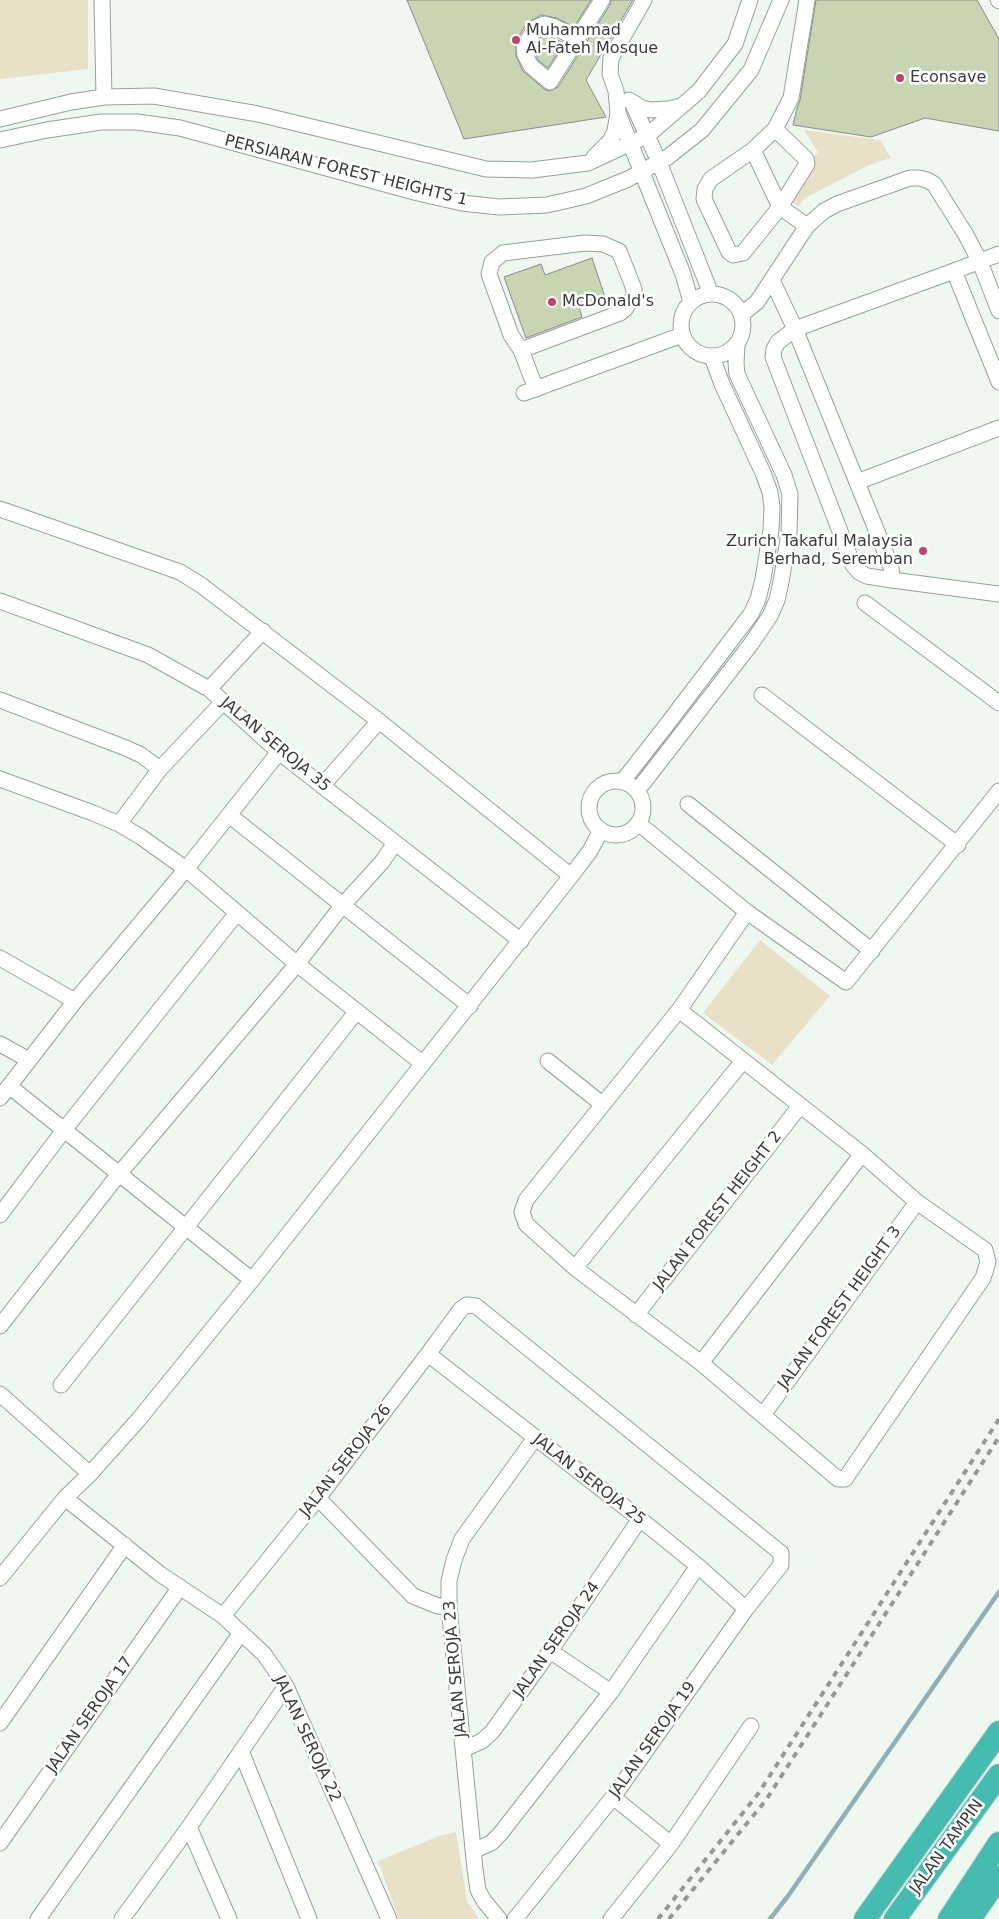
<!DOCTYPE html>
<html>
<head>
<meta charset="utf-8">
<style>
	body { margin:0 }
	canvas { display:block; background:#eff7f1 }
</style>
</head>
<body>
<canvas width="999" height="1919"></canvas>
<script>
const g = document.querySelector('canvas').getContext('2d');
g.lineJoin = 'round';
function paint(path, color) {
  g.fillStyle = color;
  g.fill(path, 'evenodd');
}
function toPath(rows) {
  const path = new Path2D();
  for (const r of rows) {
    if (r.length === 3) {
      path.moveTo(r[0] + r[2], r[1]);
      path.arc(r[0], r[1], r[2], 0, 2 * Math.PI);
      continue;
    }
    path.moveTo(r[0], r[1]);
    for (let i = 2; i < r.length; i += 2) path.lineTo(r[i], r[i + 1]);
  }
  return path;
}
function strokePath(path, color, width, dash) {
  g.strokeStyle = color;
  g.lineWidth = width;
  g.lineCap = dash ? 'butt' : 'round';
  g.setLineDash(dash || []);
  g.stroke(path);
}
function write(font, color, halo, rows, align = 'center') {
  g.font = font + ' "DejaVu Sans",sans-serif';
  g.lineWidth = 5;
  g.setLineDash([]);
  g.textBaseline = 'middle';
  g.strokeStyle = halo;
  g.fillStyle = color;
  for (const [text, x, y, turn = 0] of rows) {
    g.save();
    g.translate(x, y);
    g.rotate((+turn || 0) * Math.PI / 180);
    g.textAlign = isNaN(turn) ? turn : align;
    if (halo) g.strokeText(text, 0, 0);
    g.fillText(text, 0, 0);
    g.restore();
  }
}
paint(toPath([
	[0,0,88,0,88,69,0,79],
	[804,130,880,140,891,158,869,165,805,198,798,207,790,200,800,175,818,152],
	[760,940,830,996,772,1065,703,1013],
	[456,1832,467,1901,479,1919,399,1919,378,1861,439,1836]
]), '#e8e1c7');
strokePath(toPath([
	[770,1919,788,1896,999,1592]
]), '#90b0b8', 4.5);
const building = toPath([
	[407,0,591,0,574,27,557,18,541,15,527,23,516,41,516,56,523,71,544,89,549,91,558,87,610,5,611,0,633,0,586,80,606,117,464,139,407,0],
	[816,0,977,0,999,39,999,131,925,118,871,137,793,125,797,108,800,100,816,0],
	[545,34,564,43,548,68,538,60,534,48,542,35,545,34],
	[592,258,605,297,579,307,582,317,526,338,504,277,541,264,545,275,592,258]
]);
paint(building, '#c7d5b2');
strokePath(building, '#8a8d86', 1);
const minor = toPath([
	[102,0,104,97],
	[998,0,999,1],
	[577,39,555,27,544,24,535,28,529,38,524,46,525,55,531,66,550,82,602,0],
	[629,100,642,108,651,110,668,109,681,106],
	[632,102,659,162,711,294],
	[618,113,683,274,691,302],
	[0,119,71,102,104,97,154,96,258,114,486,169,532,170,588,163,648,135,699,91,735,44,750,0],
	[775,129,806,159,807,164,780,207,743,253,733,255,729,252,704,199,705,189,711,179,753,150,775,129],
	[775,129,791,98,807,0],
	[0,140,47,130,101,122,137,122,180,128,418,193,462,203,499,207,547,205,586,196,628,179,668,157,702,130,751,70,781,0],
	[753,150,780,207,807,226],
	[594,157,610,141,615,131,618,113,616,91,610,74,611,58,644,0],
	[999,254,954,271,999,382],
	[772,280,795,329,882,544,891,567,892,580,867,576,859,572,853,565,773,357,774,349,778,342,795,329,954,271],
	[712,325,31],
	[742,314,757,302,807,226,824,211,837,204,910,178,919,178,927,180,934,184,966,235,980,262,999,311],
	[521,350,620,313,625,309,634,296,634,289,619,251,603,244,585,243,503,253,492,262,489,274,511,335,521,350,536,389],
	[524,393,682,335],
	[857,482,999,428],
	[0,509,180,572,201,585,379,721,571,876],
	[892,580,999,594],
	[0,601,148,655,209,689,279,752,521,941],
	[865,603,999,703],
	[209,689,263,631],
	[762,695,958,845],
	[0,700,126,748,141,755,160,769],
	[0,779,93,813,119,824,141,837,186,869,297,964,422,1063],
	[616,808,27],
	[622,782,665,727,751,614,758,599,763,579,771,530,772,507,770,492,763,473,722,384,712,357],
	[322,786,379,721],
	[637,791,751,644,770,616,777,600,781,582,789,533,790,494,784,475,737,374,736,363,737,345],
	[688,804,872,951],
	[229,815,470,1006],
	[638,823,747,912,846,982,999,791],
	[119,824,160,769,223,702],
	[0,958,75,1001],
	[679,1010,862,1154,917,1202,985,1250,988,1262,983,1278,845,1479,838,1479,701,1363,575,1268,526,1224,522,1212,526,1200,679,1010,747,912],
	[0,1044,29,1060],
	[548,1061,602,1104],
	[9,1086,252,1280],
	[0,1098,75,1001,186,869,279,752],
	[0,1215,64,1130,237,913],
	[575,1268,743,1061],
	[636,1315,800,1106],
	[0,1326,119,1174,297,964,342,906,382,862,395,843],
	[428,1354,640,1519,698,1566,746,1609],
	[701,1363,862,1154],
	[61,1385,357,1011],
	[0,1394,90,1474],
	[763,1415,917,1202],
	[65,1498,160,1574,223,1616,264,1654,286,1686,389,1919],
	[318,1498,413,1596,438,1606,449,1607],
	[0,1578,65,1498,90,1474,139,1419,252,1280,571,876,590,851,601,830],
	[223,1616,318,1498,428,1354,461,1309,467,1305,476,1306,781,1553,781,1565,746,1609,613,1797,515,1919],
	[550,1651,611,1692],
	[0,1723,125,1545],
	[464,1749,482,1741,492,1732,550,1651,640,1519],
	[241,1751,309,1919],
	[613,1797,671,1844],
	[189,1827,229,1919],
	[0,1843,180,1587],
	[473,1851,491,1843,500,1834,611,1692,698,1566],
	[38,1919,241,1633],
	[122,1919,189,1827,286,1686],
	[499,1919,484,1901,478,1890,475,1869,449,1607,449,1581,454,1560,462,1539,535,1438],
	[611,1919,671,1844,751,1726]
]);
const highway = toPath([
	[865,1919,999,1732],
	[895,1919,999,1775],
	[949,1919,999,1843],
	[970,1919,999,1877]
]);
strokePath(minor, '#98a09b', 17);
strokePath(highway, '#d3d4d4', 24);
strokePath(minor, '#fff', 15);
strokePath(highway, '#44bdb0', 22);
strokePath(toPath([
	[658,1919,758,1794,999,1419],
	[669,1919,766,1800,999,1437]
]), '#939995', 4, [6, 6]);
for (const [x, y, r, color] of [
	[516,40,5,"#c93c6e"],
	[900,78,5,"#c93c6e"],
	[552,302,5,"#c93c6e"],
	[923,551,5,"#c93c6e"]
]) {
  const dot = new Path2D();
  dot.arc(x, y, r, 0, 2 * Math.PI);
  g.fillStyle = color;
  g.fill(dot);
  strokePath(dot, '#fff', 2);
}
write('16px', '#393c3a', '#fff', [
	["Muhammad",526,31],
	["Al-Fateh Mosque",526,49],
	["Econsave",910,78],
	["McDonald's",562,302],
	["Zurich Takaful Malaysia",913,542,"right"],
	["Berhad, Seremban",913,560,"right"]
], 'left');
write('16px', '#393c3a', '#fff', [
	["PERSIARAN FOREST HEIGHTS 1",346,171,14],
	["JALAN SEROJA 35",275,745,40],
	["JALAN FOREST HEIGHT 2",718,1211,-52],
	["JALAN FOREST HEIGHT 3",840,1308,-54],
	["JALAN SEROJA 26",346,1461,-52],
	["JALAN SEROJA 25",589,1480,38],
	["JALAN SEROJA 24",557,1640,-55],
	["JALAN SEROJA 23",456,1669,-95],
	["JALAN SEROJA 17",90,1715,-55],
	["JALAN SEROJA 22",307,1739,65],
	["JALAN SEROJA 19",653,1740,-55],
	["JALAN TAMPIN",947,1847,-54]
]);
</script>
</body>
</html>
